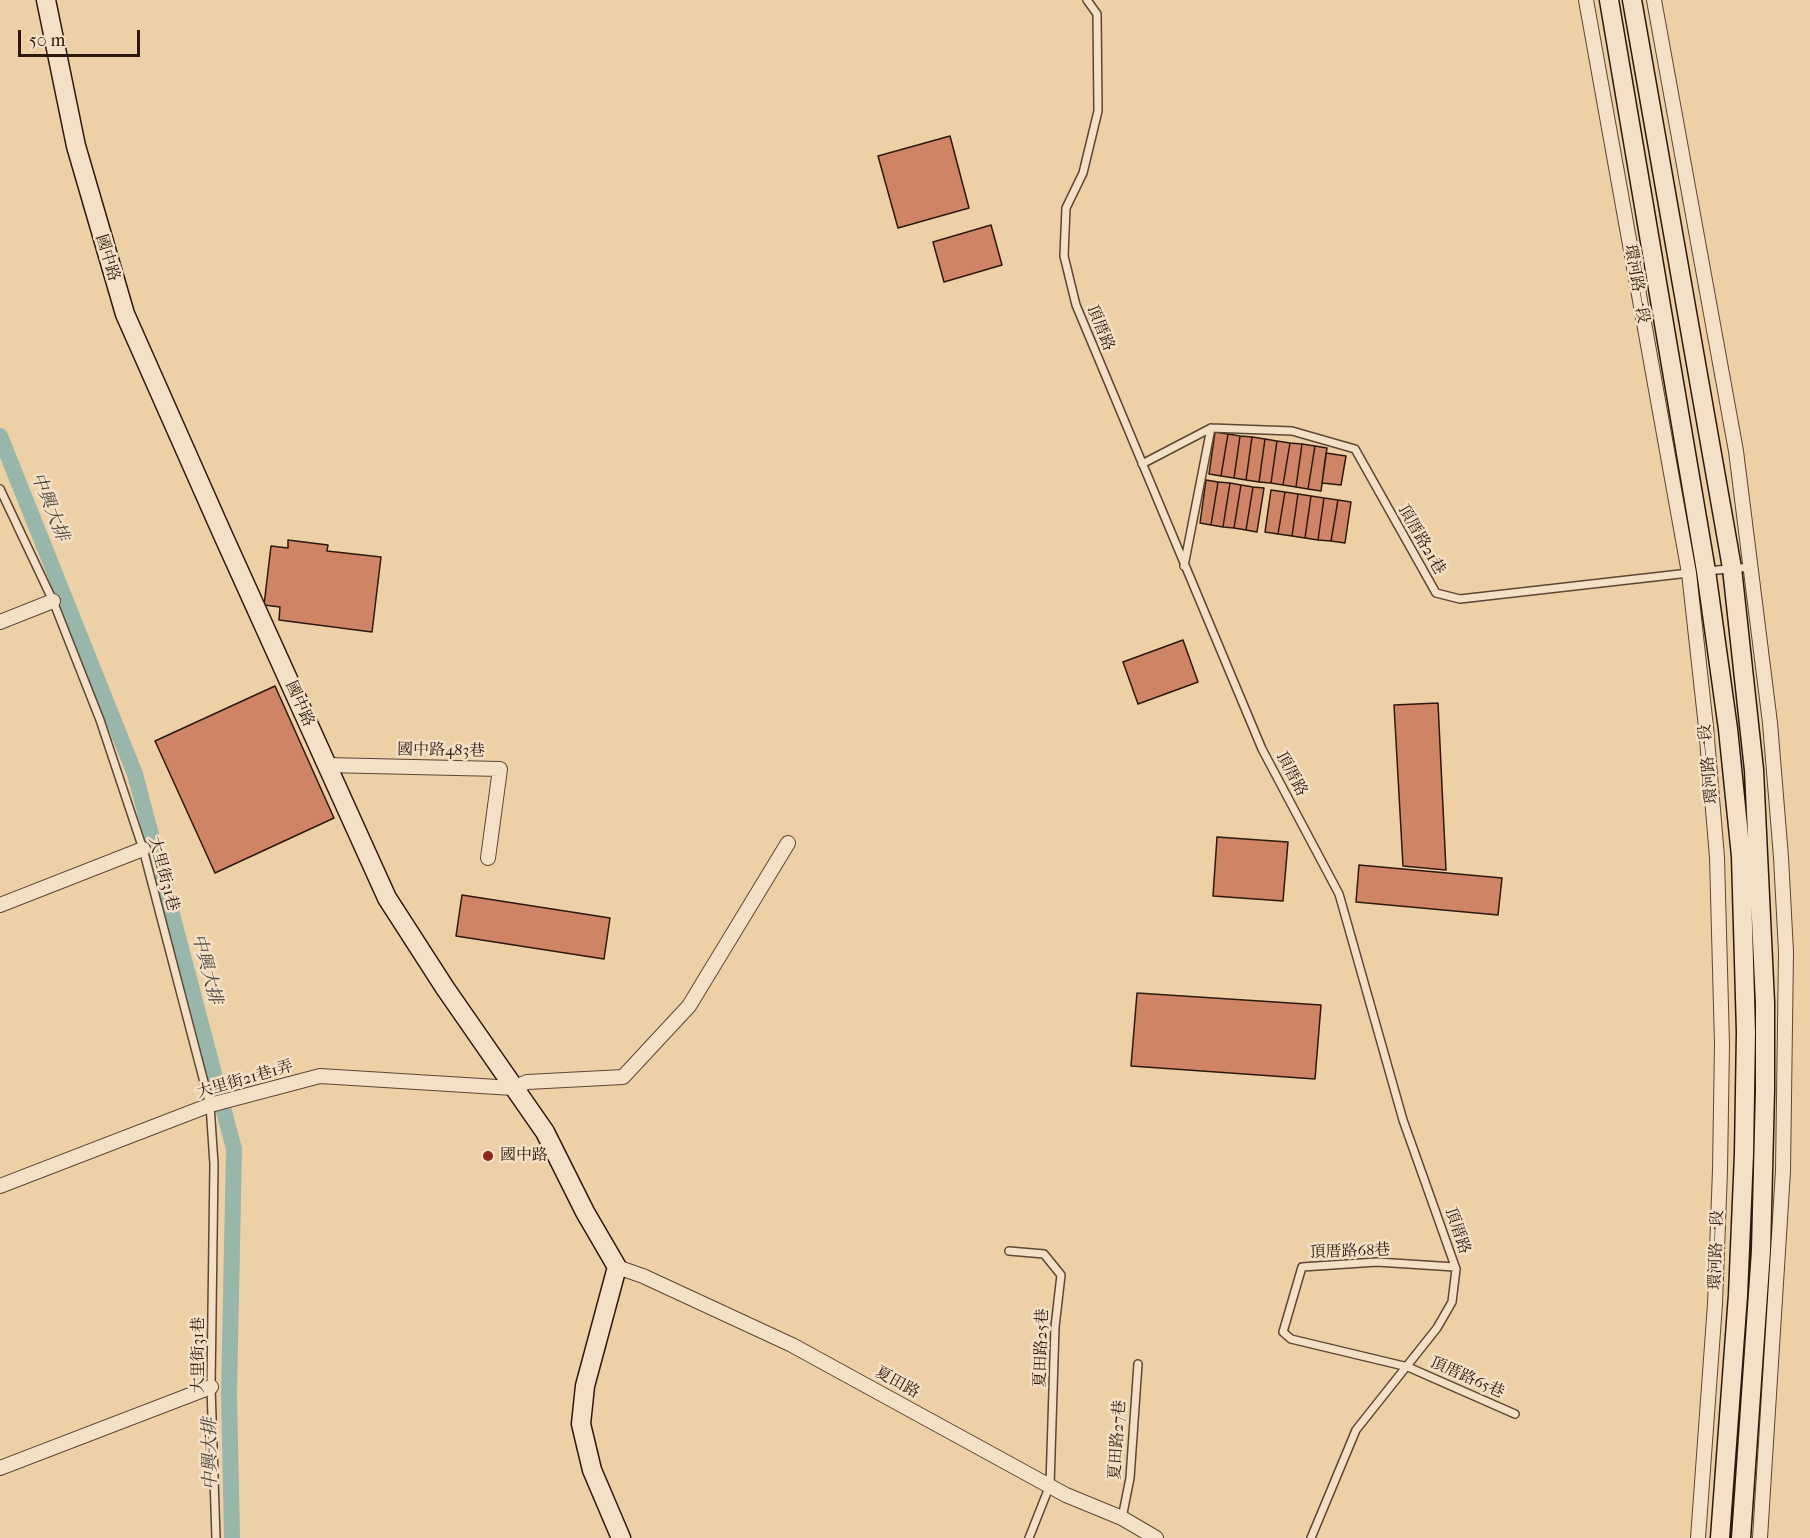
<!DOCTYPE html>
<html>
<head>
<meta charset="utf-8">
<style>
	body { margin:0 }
	#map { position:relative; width:1810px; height:1538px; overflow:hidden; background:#eed0a7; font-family:"IM FELL French Canon",serif }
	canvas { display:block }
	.scale { position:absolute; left:18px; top:30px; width:122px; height:27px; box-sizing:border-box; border:3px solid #2c180e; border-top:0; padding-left:8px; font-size:18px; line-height:21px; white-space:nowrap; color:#2c180e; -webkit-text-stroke:4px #f4e0c6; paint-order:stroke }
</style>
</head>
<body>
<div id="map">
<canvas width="1810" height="1538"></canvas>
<div class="scale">50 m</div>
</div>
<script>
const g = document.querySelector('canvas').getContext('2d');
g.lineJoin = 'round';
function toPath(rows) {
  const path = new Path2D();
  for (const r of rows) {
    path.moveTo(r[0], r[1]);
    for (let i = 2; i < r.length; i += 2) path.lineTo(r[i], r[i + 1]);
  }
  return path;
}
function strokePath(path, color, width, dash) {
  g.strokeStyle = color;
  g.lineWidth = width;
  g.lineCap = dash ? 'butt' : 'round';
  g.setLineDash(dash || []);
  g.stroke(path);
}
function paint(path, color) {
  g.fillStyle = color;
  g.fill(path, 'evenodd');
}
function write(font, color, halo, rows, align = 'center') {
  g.font = font + ' "IM FELL French Canon","Noto Serif TC",serif';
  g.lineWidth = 5;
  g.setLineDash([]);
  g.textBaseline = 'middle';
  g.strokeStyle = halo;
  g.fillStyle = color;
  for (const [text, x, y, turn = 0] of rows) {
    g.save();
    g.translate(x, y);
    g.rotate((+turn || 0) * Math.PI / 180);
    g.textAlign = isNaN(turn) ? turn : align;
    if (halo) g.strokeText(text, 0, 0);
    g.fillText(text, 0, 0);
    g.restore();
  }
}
strokePath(toPath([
	[0,436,135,774,234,1149,229,1393,232,1538]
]), '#99b6ab', 16);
const building = toPath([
	[950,136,969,208,898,228,878,156,950,136],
	[991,225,1002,265,944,282,933,242,991,225],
	[1215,432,1228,434,1221,476,1209,474,1215,432],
	[1228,434,1240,436,1234,478,1221,476,1228,434],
	[1240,436,1252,437,1246,480,1234,478,1240,436],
	[1252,437,1265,439,1259,482,1246,480,1252,437],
	[1265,439,1277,441,1271,483,1259,482,1265,439],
	[1277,441,1290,443,1283,485,1271,483,1277,441],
	[1290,443,1302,444,1296,487,1283,485,1290,443],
	[1302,444,1315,446,1308,489,1296,487,1302,444],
	[1315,446,1327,448,1321,491,1308,489,1315,446],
	[1326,453,1346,456,1341,485,1322,483,1326,453],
	[1206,480,1218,482,1211,525,1200,523,1206,480],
	[1218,482,1230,483,1223,527,1211,525,1218,482],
	[1230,483,1241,485,1234,528,1223,527,1230,483],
	[1241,485,1253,487,1246,530,1234,528,1241,485],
	[1253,487,1264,488,1257,532,1246,530,1253,487],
	[1271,490,1285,492,1278,534,1265,532,1271,490],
	[1285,492,1298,494,1292,536,1278,534,1285,492],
	[1298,494,1311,496,1305,538,1292,536,1298,494],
	[1311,496,1324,498,1318,540,1305,538,1311,496],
	[1324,498,1338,500,1331,541,1318,540,1324,498],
	[1338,500,1351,502,1345,543,1331,541,1338,500],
	[288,540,328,545,327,551,381,557,372,632,279,620,280,607,264,605,271,546,288,548,288,540],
	[1183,640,1198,682,1138,704,1123,662,1183,640],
	[275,686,334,818,215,873,155,741,275,686],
	[1438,703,1446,870,1403,866,1394,705,1438,703],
	[1217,837,1288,842,1283,901,1213,896,1217,837],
	[1359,865,1502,878,1498,915,1356,902,1359,865],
	[462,895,610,918,604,959,456,936,462,895],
	[1137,993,1321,1005,1315,1079,1131,1066,1137,993]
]);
paint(building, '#cf8565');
strokePath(building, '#2c180e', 1.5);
const lane = toPath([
	[1087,0,1097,14,1098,111,1083,173,1066,208,1064,256,1076,305,1262,749,1339,894,1403,1120,1456,1269,1452,1302,1437,1328,1356,1430,1311,1538],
	[1142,464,1211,428,1292,431,1355,449,1436,593,1460,599,1689,573],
	[0,489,53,601,100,720,143,849,210,1105,214,1164,211,1387,216,1538],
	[1184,566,1211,428],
	[1706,571,1752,567],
	[1009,1251,1044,1254,1061,1275,1055,1327,1050,1485,1029,1538],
	[1455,1267,1377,1262,1302,1267,1283,1332,1291,1339,1408,1367,1515,1414],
	[1122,1518,1130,1478,1138,1364]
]);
const street = toPath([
	[1586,0,1689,573,1706,727,1717,857,1722,1044,1720,1170,1715,1304,1698,1538],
	[1654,0,1736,451,1770,723,1781,857,1786,952,1783,1171,1760,1538],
	[0,622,53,601],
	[326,765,500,769,488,858],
	[0,905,143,849],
	[0,1186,210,1105,320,1076,513,1088,527,1082,623,1077,689,1006,788,843],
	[617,1267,643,1276,792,1345,1066,1495,1122,1518,1156,1538],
	[0,1468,211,1387]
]);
const secondary = toPath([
	[46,0,76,146,125,314,222,533,387,898,445,988,545,1132,585,1212,617,1267,585,1386,581,1424,592,1470,621,1538],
	[1609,0,1706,571,1728,729,1741,856,1746,1032,1744,1154,1738,1295,1720,1538],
	[1632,0,1732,568,1754,770,1765,1003,1765,1090,1761,1251,1741,1538]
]);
strokePath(lane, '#5c4634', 10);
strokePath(street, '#5c4634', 16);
strokePath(secondary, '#2c180e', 21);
strokePath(lane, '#f4e0c6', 7);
strokePath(street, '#f4e0c6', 14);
strokePath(secondary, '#f4e0c6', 18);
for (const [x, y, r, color] of [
	[488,1156,6,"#8f2418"]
]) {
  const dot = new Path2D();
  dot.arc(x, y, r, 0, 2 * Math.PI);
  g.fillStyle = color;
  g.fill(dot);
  strokePath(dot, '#f4e0c6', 2);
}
write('16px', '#2c180e', '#f4e0c6', [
	["國中路",107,258,73],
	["環河路一段",1636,284,80],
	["頂厝路",1100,328,68],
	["頂厝路21巷",1421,540,60],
	["國中路",299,704,66],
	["國中路483巷",441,751,1],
	["環河路一段",1709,764,-95],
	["頂厝路",1291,774,62],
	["大里街31巷",163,874,75],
	["大里街21巷1弄",245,1080,-16],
	["頂厝路",1457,1231,71],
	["環河路一段",1717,1250,-88],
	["頂厝路68巷",1350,1252,-2],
	["夏田路25巷",1042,1348,-88],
	["大里街31巷",199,1355,-90],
	["頂厝路65巷",1467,1378,24],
	["夏田路",897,1383,29],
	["夏田路27巷",1118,1440,-86]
]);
write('16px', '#2c180e', '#f4e0c6', [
	["國中路",500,1156]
], 'left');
write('italic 18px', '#4d473d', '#f4e0c6', [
	["中興大排",49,507,68],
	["中興大排",206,969,75],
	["中興大排",211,1454,-91]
]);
</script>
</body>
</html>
